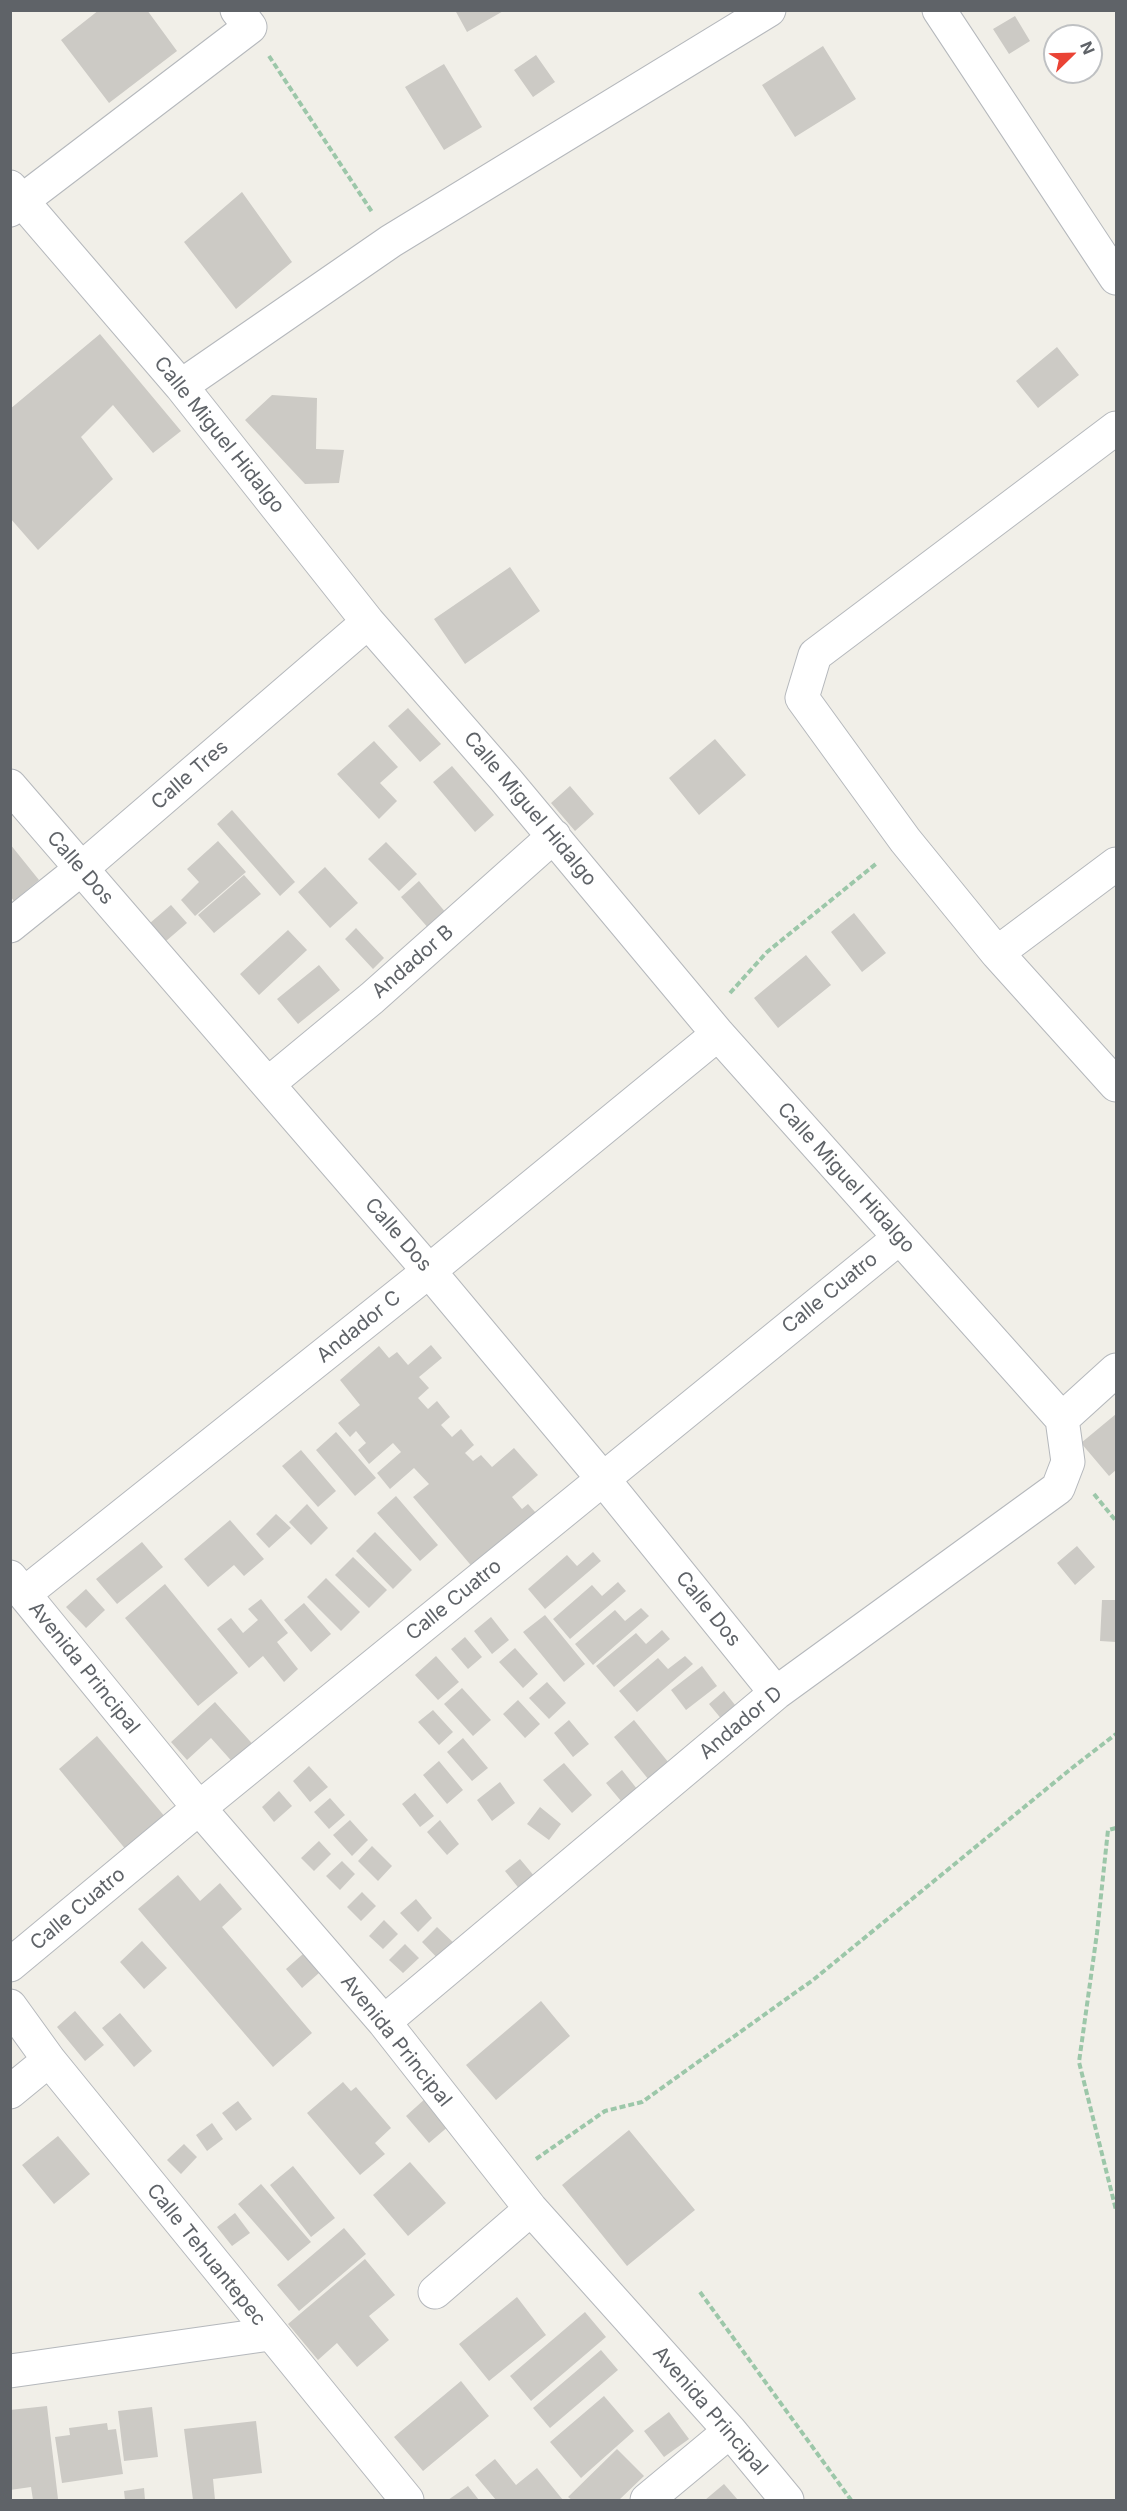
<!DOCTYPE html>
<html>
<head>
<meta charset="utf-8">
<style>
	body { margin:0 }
	#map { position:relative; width:1127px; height:2511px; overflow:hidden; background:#f1efe8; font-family:Inter,sans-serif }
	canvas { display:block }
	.frame { position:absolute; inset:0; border:12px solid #5f6368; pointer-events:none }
	.north { position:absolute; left:1043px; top:24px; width:60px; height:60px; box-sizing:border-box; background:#fff; border:2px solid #bfc1c3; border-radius:50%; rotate:67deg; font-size:16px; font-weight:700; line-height:24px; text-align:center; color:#5f6368 }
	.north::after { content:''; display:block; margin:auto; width:21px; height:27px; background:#ea4335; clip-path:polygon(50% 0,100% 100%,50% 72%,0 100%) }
</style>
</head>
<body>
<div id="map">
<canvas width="1127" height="2511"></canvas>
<div class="frame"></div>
<div class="north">N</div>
</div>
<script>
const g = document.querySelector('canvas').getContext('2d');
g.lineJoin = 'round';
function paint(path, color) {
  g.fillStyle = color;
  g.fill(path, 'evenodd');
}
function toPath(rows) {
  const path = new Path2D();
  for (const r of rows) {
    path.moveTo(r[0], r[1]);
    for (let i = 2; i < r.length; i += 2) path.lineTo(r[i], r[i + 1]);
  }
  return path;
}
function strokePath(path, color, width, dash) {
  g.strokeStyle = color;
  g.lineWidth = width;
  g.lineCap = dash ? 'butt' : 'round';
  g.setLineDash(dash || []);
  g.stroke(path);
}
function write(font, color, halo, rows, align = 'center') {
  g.font = font + ' Inter,sans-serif';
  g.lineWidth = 6;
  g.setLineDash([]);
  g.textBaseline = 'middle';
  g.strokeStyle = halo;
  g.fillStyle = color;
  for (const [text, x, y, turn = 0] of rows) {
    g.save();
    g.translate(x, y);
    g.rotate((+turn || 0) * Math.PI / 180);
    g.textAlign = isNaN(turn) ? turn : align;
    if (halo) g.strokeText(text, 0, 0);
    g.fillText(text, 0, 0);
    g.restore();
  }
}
paint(toPath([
	[99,10,147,10,177,51,109,103,61,40],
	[455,10,505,10,467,32],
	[1015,16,1030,41,1009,54,993,29],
	[823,46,856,99,795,137,762,85],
	[536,55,555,82,533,97,514,70],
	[444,64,482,127,444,150,405,87],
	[242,192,292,262,236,309,184,242],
	[100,334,181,431,153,453,113,405,81,437,113,479,38,550,10,518,10,409],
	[1057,347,1079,375,1038,408,1016,381],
	[272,395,317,398,316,449,344,450,339,483,305,484,245,420],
	[510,567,540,611,465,664,434,619],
	[408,708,441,744,420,762,388,726],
	[715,739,746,775,699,815,669,778],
	[374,741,398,767,380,783,397,801,379,819,337,774],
	[452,766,494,815,475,832,433,782],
	[570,786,594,814,575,831,551,803],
	[232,810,295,882,280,896,217,824],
	[218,841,246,872,195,916,181,900,199,882,187,869],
	[386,842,417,874,399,891,368,859],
	[10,844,39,880,14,901,10,896],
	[325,867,358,903,330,928,298,892],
	[244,875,261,894,214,933,198,915],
	[419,881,447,914,430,930,401,897],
	[171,905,187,923,166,941,150,923],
	[854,913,886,953,862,972,831,932],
	[356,928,384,958,373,969,345,939],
	[288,930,307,950,259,995,240,974],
	[806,955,831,985,778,1028,754,998],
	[319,965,340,990,298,1024,277,999],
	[431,1345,442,1358,419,1377,429,1388,418,1398,428,1409,437,1401,450,1417,441,1425,452,1437,461,1429,474,1445,465,1453,473,1461,481,1455,492,1467,514,1448,538,1475,512,1497,522,1509,528,1504,543,1521,480,1576,413,1497,429,1484,414,1468,390,1489,377,1473,401,1452,393,1443,369,1464,358,1450,366,1443,356,1431,350,1437,338,1423,360,1405,340,1380,379,1346,389,1358,397,1352,408,1365],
	[1116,1414,1116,1470,1109,1476,1081,1443],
	[336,1432,376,1478,355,1496,316,1450],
	[301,1450,336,1491,318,1507,282,1466],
	[396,1496,438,1545,420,1561,377,1513],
	[307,1504,328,1528,311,1545,289,1522],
	[276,1514,291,1528,269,1548,256,1534],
	[230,1520,264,1559,244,1576,234,1565,208,1587,184,1559],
	[375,1532,412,1570,393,1589,356,1551],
	[142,1542,163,1567,117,1604,96,1579],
	[1077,1546,1095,1567,1075,1585,1057,1563],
	[593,1552,601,1561,545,1609,528,1589,567,1555,577,1566],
	[353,1557,387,1590,369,1608,335,1575],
	[326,1578,360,1612,341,1631,307,1597],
	[618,1582,626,1591,570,1639,553,1619,592,1585,602,1596],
	[165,1584,238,1673,198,1706,125,1618],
	[86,1589,105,1610,86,1628,66,1607],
	[261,1599,288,1633,277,1642,298,1669,284,1682,263,1656,249,1668,217,1629,231,1618,243,1633,258,1620,248,1609],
	[1102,1600,1116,1600,1116,1642,1100,1641],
	[304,1603,331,1634,311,1652,284,1620],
	[641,1608,649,1616,593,1665,575,1644,615,1610,625,1621],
	[545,1615,585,1664,564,1682,523,1632],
	[491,1617,509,1640,492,1654,474,1631],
	[662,1630,670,1639,614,1687,596,1666,636,1633,646,1644],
	[465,1637,482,1657,468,1669,451,1649],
	[515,1648,538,1674,523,1688,499,1662],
	[436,1656,459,1682,438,1700,415,1675],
	[685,1656,693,1664,637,1712,619,1691,658,1658,668,1669],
	[702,1666,717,1686,686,1710,671,1690],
	[547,1682,566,1703,549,1719,529,1698],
	[462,1688,491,1720,473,1736,444,1704],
	[724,1691,743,1715,728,1727,709,1704],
	[518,1700,540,1724,525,1738,503,1714],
	[215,1702,257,1749,236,1766,211,1738,187,1760,171,1742],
	[433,1710,453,1732,439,1745,418,1722],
	[569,1720,589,1744,573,1757,554,1733],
	[634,1720,673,1768,653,1785,614,1737],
	[97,1736,171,1824,132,1857,59,1769],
	[463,1738,488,1768,472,1781,447,1752],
	[439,1761,463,1790,447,1804,423,1775],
	[564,1763,592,1795,572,1813,543,1780],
	[309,1766,328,1787,310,1802,293,1781],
	[622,1770,641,1794,626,1807,606,1783],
	[500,1782,515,1803,492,1821,477,1800],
	[279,1791,292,1806,274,1822,262,1807],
	[415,1793,434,1816,420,1827,402,1804],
	[330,1798,345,1815,329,1829,314,1812],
	[540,1807,561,1824,549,1840,527,1824],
	[350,1820,368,1840,352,1856,333,1835],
	[440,1820,459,1844,447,1855,427,1832],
	[319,1841,331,1854,314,1871,301,1858],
	[372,1846,392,1866,378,1881,358,1861],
	[520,1859,540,1883,525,1896,505,1871],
	[342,1861,355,1874,340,1890,326,1876],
	[178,1875,200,1901,220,1883,242,1909,222,1927,312,2033,273,2067,138,1909],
	[362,1892,376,1906,361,1921,347,1907],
	[416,1899,432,1918,418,1932,400,1913],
	[384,1920,398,1934,383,1949,369,1936],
	[437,1927,459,1948,443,1964,422,1942],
	[142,1941,167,1968,144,1989,120,1962],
	[405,1944,419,1958,403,1973,389,1960],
	[303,1954,319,1973,302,1988,286,1969],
	[541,2001,570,2036,496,2100,466,2065],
	[75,2011,104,2045,85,2061,57,2027],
	[120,2013,152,2051,134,2067,102,2028],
	[343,2082,351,2091,356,2087,391,2128,375,2143,385,2154,360,2175,307,2113],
	[426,2098,450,2125,429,2143,406,2116],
	[238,2101,252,2119,236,2131,222,2113],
	[212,2123,223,2139,207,2151,196,2135],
	[629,2130,695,2210,627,2266,562,2185],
	[58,2136,90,2174,54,2204,22,2165],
	[184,2144,197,2157,181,2174,167,2160],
	[410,2162,446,2203,408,2236,373,2195],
	[293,2166,335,2218,311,2237,270,2185],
	[261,2184,311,2242,288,2261,238,2204],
	[235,2213,250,2233,232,2246,217,2227],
	[344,2228,366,2254,299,2311,277,2285],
	[365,2259,395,2295,369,2316,389,2340,357,2367,337,2343,318,2360,288,2324],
	[517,2297,546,2335,489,2381,459,2344],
	[585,2312,606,2337,531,2401,510,2376],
	[601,2350,618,2370,550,2428,533,2408],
	[461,2381,489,2416,423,2471,394,2437],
	[604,2396,634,2431,581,2478,550,2442],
	[47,2406,58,2499,33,2500,31,2487,10,2490,10,2410],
	[152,2407,158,2457,124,2461,118,2411],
	[669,2412,689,2439,664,2457,644,2431],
	[256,2421,262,2473,213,2479,215,2500,193,2500,184,2429],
	[107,2423,108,2430,116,2429,123,2474,62,2483,55,2437,70,2435,69,2428],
	[617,2449,644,2476,619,2500,572,2500,568,2497],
	[495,2459,516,2485,537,2468,563,2500,496,2500,475,2475],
	[724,2484,738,2500,705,2500],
	[468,2486,479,2500,448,2500],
	[144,2488,145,2500,125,2500,124,2491]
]), '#cccac5');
const minor = toPath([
	[939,10,1116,278],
	[10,187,181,386,368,622,506,780,718,1034,1062,1419],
	[10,210,250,27,237,10],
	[181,386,391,241,769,10],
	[1116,428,815,655,802,698,905,840,997,953,1116,1085],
	[10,786,429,1271,603,1479,776,1693],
	[10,926,81,869,368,622],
	[997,953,1116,864],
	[268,1084,372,998,554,836],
	[1062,1419,1116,1370],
	[10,1577,199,1808,384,2022,531,2209,730,2431,787,2500],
	[24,1594,429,1271,718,1034],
	[10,1965,199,1808,899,1238],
	[10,2006,49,2060,407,2500],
	[384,2022,776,1693,1058,1488,1068,1462,1062,1419],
	[10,2092,49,2060],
	[435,2292,531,2209],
	[10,2371,270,2334],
	[647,2500,730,2431]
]);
strokePath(minor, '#b5b8bc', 35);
strokePath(toPath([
	[269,56,372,212],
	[730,993,767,952,877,863],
	[1094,1494,1116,1521],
	[1116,1828,1108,1830,1097,1933,1079,2062,1116,2210],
	[536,2159,605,2111,642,2102,813,1980,1072,1768,1116,1734],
	[700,2292,851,2500]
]), '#9cc7a9', 4, [6, 3]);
strokePath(minor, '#fff', 33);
write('20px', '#5f6368', '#fff', [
	["Calle Miguel Hidalgo",219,435,51],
	["Calle Tres",190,775,-41],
	["Calle Miguel Hidalgo",530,809,50],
	["Calle Dos",80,868,49],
	["Andador B",413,962,-41],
	["Calle Miguel Hidalgo",846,1178,48],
	["Calle Dos",398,1235,49],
	["Calle Cuatro",830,1293,-39],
	["Andador C",359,1327,-39],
	["Calle Cuatro",454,1600,-39],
	["Calle Dos",708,1609,51],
	["Avenida Principal",84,1668,51],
	["Andador D",741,1723,-40],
	["Calle Cuatro",78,1909,-40],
	["Avenida Principal",396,2041,51],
	["Calle Tehuantepec",206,2255,51],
	["Avenida Principal",710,2411,49]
]);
</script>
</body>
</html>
